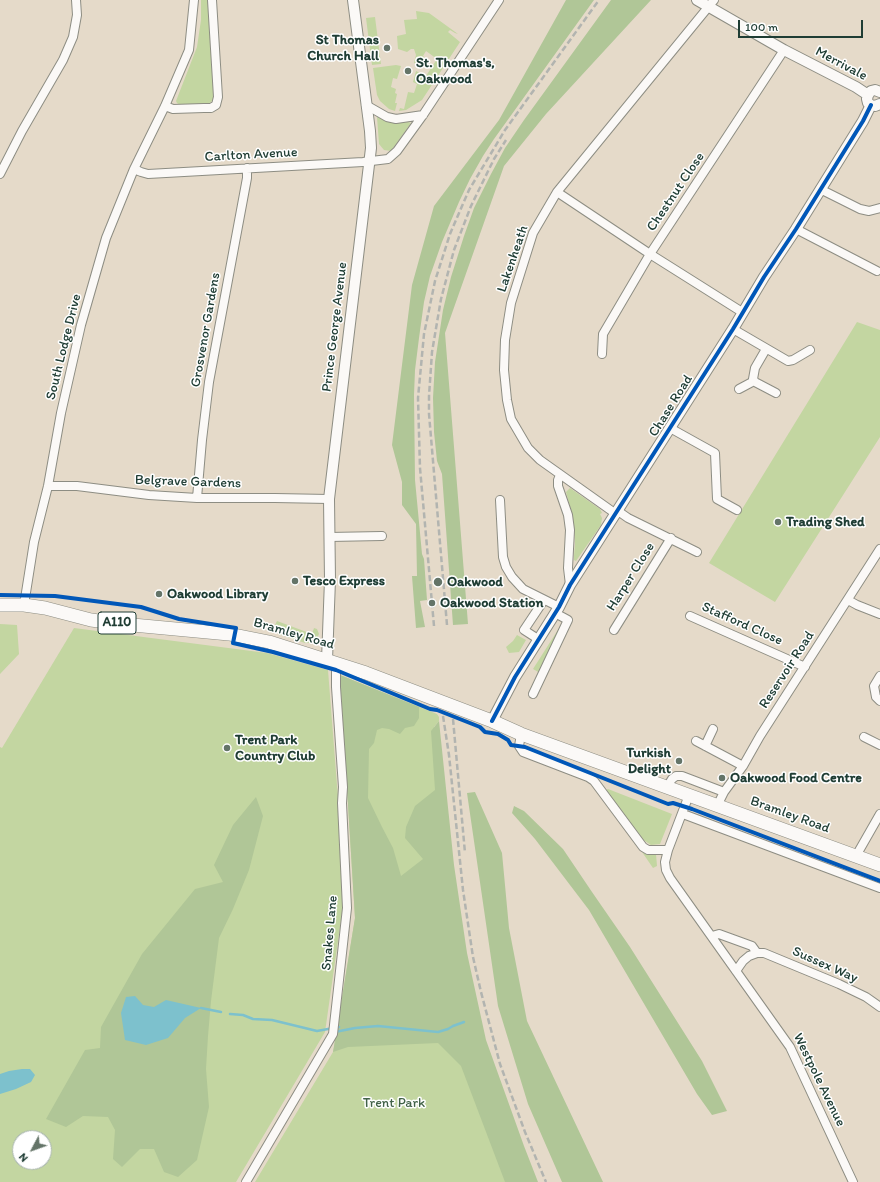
<!DOCTYPE html>
<html>
<head>
<meta charset="utf-8">
<style>
	body { margin:0 }
	#map { position:relative; width:880px; height:1182px; overflow:hidden; background:#e5dac9; font-family:Itim,sans-serif }
	canvas { display:block }
	.north { position:absolute; left:12px; top:1130px; width:40px; height:40px; box-sizing:border-box; background:#fff; border:1px solid #a5b1ae; border-radius:50%; rotate:229deg; font-size:11px; font-weight:700; line-height:16px; text-align:center; color:#1f3d34 }
	.north::after { content:''; display:block; margin:auto; width:14px; height:18px; background:#647468; clip-path:polygon(50% 0,100% 100%,50% 72%,0 100%) }
	.scale { position:absolute; left:738px; top:20px; width:125px; height:18px; box-sizing:border-box; border:2px solid #1f3d34; border-top:0; padding-left:5px; font-size:12px; line-height:14px; white-space:nowrap; color:#1f3d34; -webkit-text-stroke:3px #fff; paint-order:stroke }
</style>
</head>
<body>
<div id="map">
<canvas width="880" height="1182"></canvas>
<div class="north">N</div>
<div class="scale">100 m</div>
</div>
<script>
const g = document.querySelector('canvas').getContext('2d');
g.lineJoin = 'round';
function paint(path, color) {
  g.fillStyle = color;
  g.fill(path, 'evenodd');
}
function toPath(rows) {
  const path = new Path2D();
  for (const r of rows) {
    path.moveTo(r[0], r[1]);
    for (let i = 2; i < r.length; i += 2) path.lineTo(r[i], r[i + 1]);
  }
  return path;
}
function strokePath(path, color, width, dash) {
  g.strokeStyle = color;
  g.lineWidth = width;
  g.lineCap = dash ? 'butt' : 'round';
  g.setLineDash(dash || []);
  g.stroke(path);
}
function write(font, color, halo, rows, align = 'center') {
  g.font = font + ' Itim,sans-serif';
  g.lineWidth = 3;
  g.setLineDash([]);
  g.textBaseline = 'middle';
  g.strokeStyle = halo;
  g.fillStyle = color;
  for (const [text, x, y, turn = 0] of rows) {
    g.save();
    g.translate(x, y);
    g.rotate((+turn || 0) * Math.PI / 180);
    g.textAlign = isNaN(turn) ? turn : align;
    if (halo) g.strokeText(text, 0, 0);
    g.fillText(text, 0, 0);
    g.restore();
  }
}
paint(toPath([
	[201,0,209,0,215,97,211,102,207,105,181,106,177,103,176,101,197,47,201,20],
	[416,11,429,13,458,34,455,33,450,30,448,32,460,42,422,100,406,110,399,111,400,108,404,109,408,92,414,93,417,84,413,82,416,71,426,76,437,59,426,51,423,56,425,58,421,65,414,63,416,55,414,49,411,49,407,52,398,49,397,36,406,34,404,20,417,19],
	[375,17,381,64,372,65,366,18],
	[396,65,401,66,397,79,393,78,391,87,396,89,395,93,397,94,395,103,397,103,395,111,389,109,380,101,377,95,373,68],
	[377,117,395,123,408,122,411,123,391,151,384,150,379,144],
	[857,322,880,330,880,437,775,602,709,563],
	[570,488,600,509,602,513,600,514,602,518,601,525,576,561,574,560,574,556,575,544,574,527,571,511,566,492],
	[277,621,312,634,314,628,317,629,319,634,316,640,312,643,305,643,278,634,274,627],
	[0,624,17,625,19,654,0,674],
	[561,625,540,673,533,669],
	[74,628,267,653,328,670,337,785,338,795,342,803,347,908,342,913,325,1032,236,1182,0,1182,0,747,2,748],
	[20,1138,44,1138,44,1162,20,1162],
	[517,635,526,640,519,652,509,653,506,647,513,641],
	[340,675,437,714,439,717,439,721,434,727,464,1066,514,1182,255,1182,333,1052,335,1042,355,918],
	[608,789,672,814,660,844,651,845,642,839,606,790],
	[642,852,645,854,656,854,657,866,653,868]
]), '#c3d6a1');
paint(toPath([
	[566,0,594,0,494,139,483,156,470,179,459,202,442,242,430,276,424,302,419,338,415,370,414,395,415,480,422,554,424,559,427,600,420,601,425,627,416,628,412,576,417,576,416,524,402,505,402,482,392,445,412,285,434,206,499,120],
	[611,0,651,0,546,114,504,166,445,333,468,624,453,625,442,474,437,461,434,432,433,398,435,362,443,310,451,277,464,236,474,208,491,174,505,148,524,120],
	[340,675,419,707,419,718,414,726,405,728,400,734,389,729,382,728,377,730,374,743,369,749,368,798,382,827,393,848,401,876,423,859,405,838,406,827,415,806,435,790,431,731,439,721,454,865,467,953,486,1040,524,1146,538,1182,505,1182,461,1066,438,1043,348,1047,333,1052,355,918],
	[475,792,502,853,509,928,527,1021,603,1182,562,1182,528,1104,498,1006,467,793],
	[256,797,263,816,249,870,233,909,219,938,211,1001,208,1036,206,1069,209,1107,197,1160,178,1177,164,1172,154,1149,140,1149,122,1167,113,1159,115,1130,108,1117,83,1116,66,1127,46,1119,85,1050,100,1048,101,1027,142,954,195,889,223,882,214,865,233,825],
	[514,806,524,811,563,849,592,892,630,947,702,1061,727,1111,712,1115,697,1094,589,910,535,839,512,813]
]), '#b0c697');
paint(toPath([
	[135,996,143,1005,154,1007,166,1000,201,1008,185,1018,168,1038,146,1045,125,1040,121,1013,126,997],
	[22,1069,30,1069,35,1075,31,1082,16,1089,0,1094,0,1074,9,1071]
]), '#7dc1cd');
strokePath(toPath([
	[201,1008,221,1012],
	[230,1014,243,1015,253,1019,272,1020,317,1031,339,1027],
	[335,1032,355,1028,378,1026,438,1032,448,1029,453,1026,464,1022]
]), '#7dc1cd', 2.5);
const minor = toPath([
	[366,105,387,117,396,119,423,115],
	[165,106,173,109,204,108,211,108,216,105,218,97,212,0],
	[134,169,141,172,148,174,363,162,388,159,397,151,423,115,499,0],
	[0,174,22,131,63,60,73,37,77,15,76,0],
	[820,189,860,209,869,211,880,208],
	[557,192,650,254,742,312],
	[796,229,877,271],
	[733,329,788,361,793,360,810,350],
	[766,349,755,368,753,379,755,382,776,393],
	[602,354,603,334,650,254,784,50],
	[739,389,754,381],
	[670,428,715,453,717,499,737,510],
	[560,475,558,480,558,486,568,515,570,530,568,568,570,585],
	[48,486,77,486,149,495,197,498,275,498,329,499],
	[197,498,202,440,209,382,247,178,247,168],
	[500,500,503,557,506,567,512,577,523,589,559,607],
	[618,511,628,518,697,552],
	[616,514,540,460,528,448,511,419,507,400,504,370,505,340,511,303,533,233,557,192,714,0],
	[329,537,382,536],
	[848,600,857,605,880,614],
	[24,605,34,542,48,486,61,413,81,325,106,238,134,169,165,106,189,50,194,0],
	[690,616,805,667],
	[614,630,671,538],
	[538,639,524,630,544,600],
	[880,676,874,686,876,697,880,701],
	[533,694,568,620,555,613],
	[521,734,519,746,523,752,588,777,594,781,643,847,648,850,668,850],
	[864,737,880,745],
	[696,741,743,766],
	[705,746,713,729],
	[667,787,672,779,676,776,682,776,724,792],
	[689,795,668,850,665,862,666,870,670,878,790,1047,853,1182],
	[717,806,724,792,743,766,760,736,880,549],
	[683,814,880,888],
	[856,856,880,814],
	[712,936,719,934,752,946,757,953],
	[736,971,743,961,749,956,757,953,764,953,839,984,866,997,880,1007],
	[246,1182,333,1034,347,908,342,803,343,787,336,687,336,670,338,663]
]);
const tertiary = toPath([
	[697,0,784,50,856,87,868,95],
	[880,92,875,90,871,91,868,95,867,99,868,103,871,105,875,106,880,104],
	[327,660,330,580,329,499,371,148,370,131,353,0],
	[492,721,515,677,559,607,570,585,733,329,764,277,796,229,863,121,871,105]
]);
const primary = toPath([
	[0,605,24,605,45,608,91,620,122,624,229,634,269,642,366,673,492,721,521,734,880,865]
]);
strokePath(minor, '#8d8d83', 10);
strokePath(tertiary, '#8d8d83', 12);
strokePath(primary, '#8d8d83', 14);
strokePath(minor, '#fbf9f7', 8);
strokePath(tertiary, '#fbf9f7', 10);
strokePath(primary, '#fbf9f7', 13);
strokePath(toPath([
	[447,625,429,414,429,396,432,352,441,299,454,250,471,206,494,159,506,140],
	[434,626,420,468,418,398,424,334,435,281,450,234,469,190,505,130,599,0],
	[443,716,449,755,463,890,473,957,481,992,500,1064,525,1132,546,1182],
	[453,719,465,853]
]), '#b2b4b0', 2.5, [6, 3]);
strokePath(toPath([
	[0,595,55,596,141,607,179,619,236,628,233,643,273,652,336,670,430,709,437,710,480,727,485,732,498,734,508,740,511,745,525,747,668,804,673,803,692,809,880,881],
	[492,721,515,677,559,607,570,585,733,329,764,277,796,229,863,121,871,105]
]), '#0057b8', 4);
for (const [x, y, r, color] of [
	[387,48,4,"#647468"],
	[408,71,4,"#647468"],
	[778,522,4,"#647468"],
	[295,581,4,"#647468"],
	[438,582,5,"#647468"],
	[159,594,4,"#647468"],
	[432,603,4,"#647468"],
	[227,748,4,"#647468"],
	[679,761,4,"#647468"],
	[722,778,4,"#647468"]
]) {
  const dot = new Path2D();
  dot.arc(x, y, r, 0, 2 * Math.PI);
  g.fillStyle = color;
  g.fill(dot);
  strokePath(dot, '#fff', 1.5);
}
for (const [x, y, w] of [
	[117,623,38]
]) {
  const box = new Path2D();
  box.roundRect(x - w / 2, y - 11, w, 22, 3);
  g.fillStyle = '#fff';
  g.fill(box);
  strokePath(box, '#1f3d34', 1);
}
write('bold 13px', '#1f3d34', null, [
	["A110",117,623]
]);
write('bold 14px', '#1f3d34', '#fff', [
	["St Thomas",379,40,"right"],
	["Church Hall",379,56,"right"],
	["St. Thomas's,",416,63],
	["Oakwood",416,79],
	["Trading Shed",786,522],
	["Tesco Express",303,581],
	["Oakwood",447,582],
	["Oakwood Library",167,594],
	["Oakwood Station",440,603],
	["Trent Park",235,740],
	["Country Club",235,756],
	["Turkish",671,753,"right"],
	["Delight",671,769,"right"],
	["Oakwood Food Centre",730,778]
], 'left');
write('14px', '#1f3d34', '#fff', [
	["Merrivale",841,64,28],
	["Carlton Avenue",251,155,-3],
	["Chestnut Close",676,192,-56],
	["Lakenheath",513,259,-71],
	["Prince George Avenue",335,327,-83],
	["Grosvenor Gardens",206,330,-80],
	["South Lodge Drive",64,347,-76],
	["Chase Road",671,406,-58],
	["Belgrave Gardens",188,482,2],
	["Harper Close",631,577,-58],
	["Stafford Close",742,624,24],
	["Bramley Road",294,634,16],
	["Reservoir Road",787,670,-57],
	["Bramley Road",790,815,20],
	["Snakes Lane",330,933,-85],
	["Sussex Way",825,965,24],
	["Westpole Avenue",819,1080,64]
]);
write('14px', '#416247', '#fff', [
	["Trent Park",394,1103]
]);
</script>
</body>
</html>
